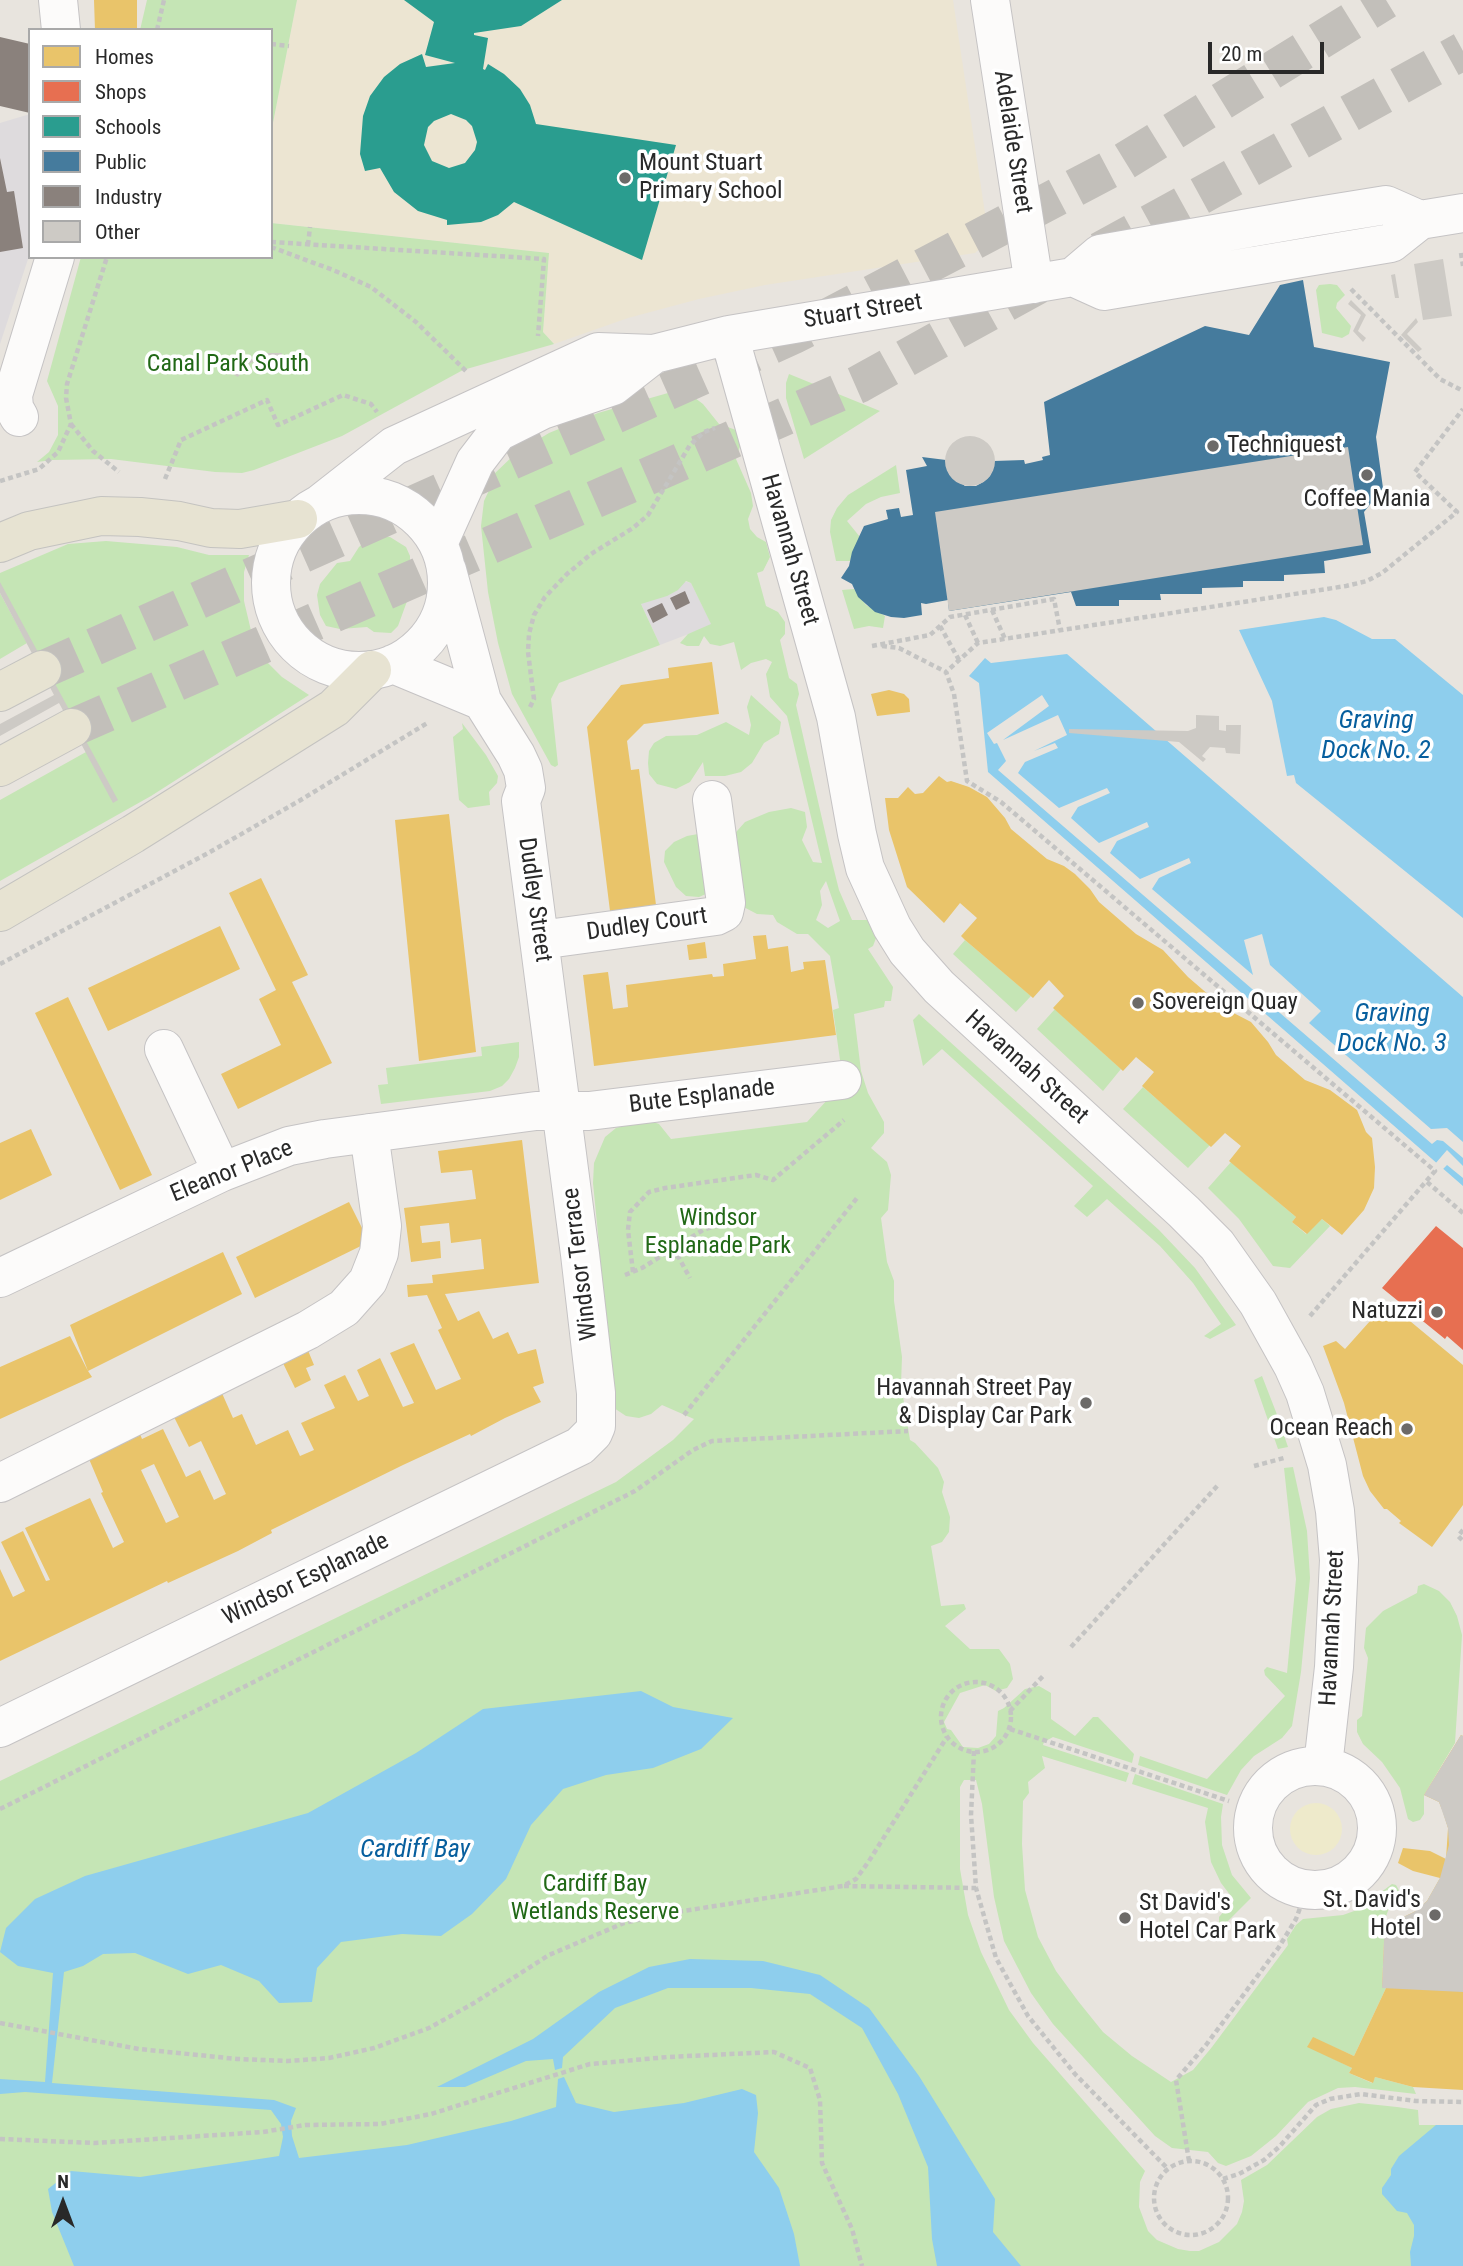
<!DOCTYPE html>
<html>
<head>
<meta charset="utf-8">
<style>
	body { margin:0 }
	#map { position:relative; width:1463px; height:2266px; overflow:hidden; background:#e8e4de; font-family:"Roboto Condensed",sans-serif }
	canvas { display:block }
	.legend { position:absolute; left:28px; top:28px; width:245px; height:231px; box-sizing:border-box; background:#fff; border:2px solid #a9a9a9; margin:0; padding:9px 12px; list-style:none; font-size:21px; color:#292929 }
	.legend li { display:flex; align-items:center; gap:14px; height:35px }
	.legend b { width:35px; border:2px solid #a9a9a9 }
	.north { position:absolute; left:28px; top:2168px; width:70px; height:70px; -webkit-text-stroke:5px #fff; paint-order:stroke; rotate:0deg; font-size:19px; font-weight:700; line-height:28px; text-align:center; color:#292929 }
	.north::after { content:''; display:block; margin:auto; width:24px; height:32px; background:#292929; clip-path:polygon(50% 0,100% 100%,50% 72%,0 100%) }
	.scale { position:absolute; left:1208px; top:42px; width:116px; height:32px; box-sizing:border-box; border:4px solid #292929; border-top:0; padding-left:9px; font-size:21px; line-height:24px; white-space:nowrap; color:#292929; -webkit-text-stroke:5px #fff; paint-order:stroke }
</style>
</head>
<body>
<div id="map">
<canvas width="1463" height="2266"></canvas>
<ul class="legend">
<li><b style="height:19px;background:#e9c46a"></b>Homes</li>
<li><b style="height:19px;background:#e76f51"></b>Shops</li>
<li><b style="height:19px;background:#2a9d8f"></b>Schools</li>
<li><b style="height:19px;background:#457b9d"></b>Public</li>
<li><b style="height:19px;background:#8a817c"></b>Industry</li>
<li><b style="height:19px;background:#cdcac5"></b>Other</li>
</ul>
<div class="north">N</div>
<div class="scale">20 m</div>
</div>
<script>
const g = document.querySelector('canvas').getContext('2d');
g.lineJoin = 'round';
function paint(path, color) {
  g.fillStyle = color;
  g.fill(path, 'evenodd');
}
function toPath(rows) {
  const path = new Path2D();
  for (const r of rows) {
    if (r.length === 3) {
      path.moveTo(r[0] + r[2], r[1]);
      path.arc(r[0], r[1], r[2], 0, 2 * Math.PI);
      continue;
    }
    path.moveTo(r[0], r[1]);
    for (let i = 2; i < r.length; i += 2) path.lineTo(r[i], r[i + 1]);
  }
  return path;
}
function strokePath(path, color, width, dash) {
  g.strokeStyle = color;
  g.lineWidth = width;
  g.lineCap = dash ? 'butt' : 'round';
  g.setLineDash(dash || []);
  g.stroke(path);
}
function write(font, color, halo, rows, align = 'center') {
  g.font = font + ' "Roboto Condensed",sans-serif';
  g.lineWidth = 7;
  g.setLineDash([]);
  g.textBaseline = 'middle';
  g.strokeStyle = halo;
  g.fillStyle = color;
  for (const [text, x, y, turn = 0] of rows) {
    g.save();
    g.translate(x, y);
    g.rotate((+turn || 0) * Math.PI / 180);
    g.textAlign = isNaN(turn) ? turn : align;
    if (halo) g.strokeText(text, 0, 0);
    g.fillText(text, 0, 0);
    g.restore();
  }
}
paint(toPath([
	[30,114,30,253,0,344,0,123],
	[683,581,691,583,712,625,660,645,641,604,643,599]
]), '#dedbdd');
paint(toPath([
	[297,0,953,0,989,240,975,253,765,285,699,299,628,318,554,344,543,332,549,253,271,223,271,133]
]), '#ece5d2');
paint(toPath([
	[147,0,297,0,271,133,271,30,140,30],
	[271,223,549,253,543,332,554,344,463,370,342,436,254,470,242,473,215,472,111,459,52,460,37,462,49,452,58,435,58,406,47,381,81,257,271,257],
	[1330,284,1337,285,1345,295,1337,303,1336,308,1351,326,1349,334,1342,338,1322,333,1316,290,1319,285],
	[789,374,880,411,804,459,786,398,786,383],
	[675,391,691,395,703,404,719,424,736,430,742,440,736,459,751,493,753,506,748,519,750,529,757,537,766,542,770,557,763,571,757,573,766,606,778,612,785,622,785,634,780,640,789,678,797,684,799,694,796,705,831,858,839,890,852,920,872,920,878,933,873,946,868,949,893,987,891,1001,885,1001,884,1007,854,1014,861,1071,868,1093,884,1122,884,1133,871,1148,887,1162,891,1175,888,1210,881,1218,887,1262,894,1281,894,1301,902,1357,901,1384,910,1440,915,1443,938,1468,944,1482,942,1492,950,1517,949,1532,942,1542,931,1546,941,1606,964,1604,966,1609,945,1626,970,1649,999,1649,1010,1664,1013,1679,1007,1688,996,1691,985,1685,960,1693,944,1722,947,1729,951,1730,963,1747,978,1748,989,1744,996,1736,998,1711,1004,1708,1025,1689,1039,1686,1051,1693,1051,1719,1075,1736,1093,1717,1098,1717,1134,1754,1132,1763,1053,1737,1044,1742,1043,1745,1129,1773,1126,1782,1042,1756,1045,1768,1028,1782,1029,1793,1023,1801,1022,1844,1025,1890,1038,1937,1056,1971,1078,2001,1103,2032,1132,2056,1171,2082,1193,2070,1212,2047,1288,1945,1287,1939,1296,1925,1303,1919,1343,1915,1357,1910,1392,1884,1396,1885,1401,1894,1389,1908,1385,1919,1382,1987,1386,1988,1354,2056,1313,2038,1308,2046,1352,2068,1349,2073,1372,2083,1375,2077,1413,2087,1416,2094,1355,2087,1338,2088,1308,2102,1276,2136,1251,2156,1226,2166,1218,2163,1208,2152,1172,2148,1155,2136,1053,2024,1031,1993,1004,1941,994,1897,982,1804,976,1780,964,1780,960,1787,960,1869,968,1915,981,1952,1009,2010,1033,2043,1145,2171,1140,2182,1139,2207,1148,2231,1157,2240,1178,2249,1190,2251,1199,2251,1219,2242,1237,2224,1242,2212,1244,2201,1241,2180,1267,2165,1317,2117,1331,2109,1359,2103,1397,2107,1418,2110,1419,2125,1436,2125,1463,2172,1463,2266,0,2266,0,1781,616,1482,673,1440,694,1419,662,1405,651,1414,639,1418,626,1416,614,1408,593,1260,599,1244,593,1183,594,1163,605,1137,616,1128,645,1119,659,1124,671,1139,807,1122,828,1099,841,1067,833,1010,839,1008,830,956,808,934,797,934,777,922,773,915,757,914,713,891,699,897,686,896,676,887,664,862,665,851,674,842,687,836,698,834,722,848,745,822,769,812,791,808,805,812,807,827,802,840,813,862,822,863,787,716,770,697,766,674,772,662,766,659,751,663,741,670,734,642,720,646,710,644,704,636,699,646,687,646,680,643,688,634,711,624,691,583,686,581,678,590,667,596,641,604,660,645,559,683,551,699,558,765,555,767,551,765,512,694,498,643,488,592,481,526,484,501,492,484,492,476,516,453,549,433,598,413],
	[826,881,840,921,828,928,816,920,822,905,820,891],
	[896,465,900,493,881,497,866,504,847,521,860,537,850,561,836,561,830,532,831,520,837,508,848,495],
	[373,534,390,537,406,547,410,556,410,593,398,626,391,633,374,632,367,627,340,629,326,626,320,615,317,595,320,584,337,563,350,561,359,547],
	[106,541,177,547,209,555,249,555,244,572,244,601,253,639,267,662,282,677,309,695,151,796,0,881,0,800,86,752,0,584,0,573,68,544],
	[854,589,866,605,885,616,883,628,869,626,854,629,842,590],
	[0,593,27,643,0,659],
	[751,695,781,722,779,734,764,743,752,763,741,772,725,776,705,776,703,762,690,782,676,789,657,784,649,774,648,763,649,751,654,743,666,736,697,735,726,722,749,735,751,725,747,707],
	[462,723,486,755,498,776,497,783,489,792,490,805,468,808,459,800,453,737,463,729],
	[965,940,1031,996,1016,1012,953,954],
	[1055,1009,1121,1069,1103,1091,1037,1029],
	[919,1014,1159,1230,1195,1268,1236,1325,1210,1339,1204,1336,1221,1324,1193,1283,1160,1246,1107,1199,1087,1217,1074,1206,1093,1186,942,1049,923,1066,913,1020],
	[519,1042,519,1057,515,1068,509,1079,502,1086,490,1091,381,1104,378,1085,388,1084,386,1068,482,1056,481,1047],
	[1143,1087,1210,1145,1188,1168,1123,1109],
	[1231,1162,1296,1217,1292,1222,1306,1234,1322,1219,1330,1226,1290,1268,1273,1266,1239,1219,1208,1188],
	[1262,1376,1276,1412,1288,1447,1278,1449,1254,1380],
	[1293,1467,1307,1531,1310,1578,1301,1672,1292,1726,1282,1738,1254,1756,1241,1770,1227,1795,1138,1765,1140,1756,1207,1779,1285,1696,1265,1675,1264,1670,1267,1667,1287,1673,1296,1579,1284,1468],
	[1424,1584,1439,1591,1450,1602,1457,1616,1462,1635,1455,1743,1424,1795,1424,1814,1420,1820,1413,1822,1408,1819,1400,1788,1382,1762,1363,1744,1357,1732,1357,1720,1362,1716,1368,1658,1364,1648,1366,1628,1383,1611,1417,1593,1418,1586],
	[1135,1774,1223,1804,1221,1817,1222,1845,1232,1875,1251,1898,1224,1925,1219,1923,1219,1917,1234,1900,1221,1883,1211,1862,1205,1822,1208,1808,1132,1784]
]), '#c5e5b5');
paint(toPath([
	[1316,1829,26]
]), '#eeeacb');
paint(toPath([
	[1324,617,1336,620,1372,639,1395,639,1463,695,1463,918,1296,783,1294,775,1287,776,1272,701,1239,630],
	[1067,654,1463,997,1463,1186,988,772,979,683,969,676,985,658,991,663],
	[641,1691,673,1707,733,1718,701,1749,653,1768,606,1775,563,1789,531,1825,506,1879,472,1914,441,1936,402,1934,341,1942,317,1968,312,2002,279,2003,259,1981,221,1965,188,1974,135,1953,103,1954,83,1966,64,1972,52,2083,274,2100,296,2108,291,2121,292,2136,299,2158,407,2145,511,2121,556,2107,558,2079,564,2077,576,2103,614,2112,684,2103,742,2089,756,2095,758,2113,754,2152,779,2188,794,2234,800,2266,74,2266,52,2212,48,2189,71,2171,140,2177,279,2156,283,2137,281,2124,271,2110,25,2092,0,2094,0,2079,45,2082,53,1973,18,1966,0,1952,6,1928,35,1899,85,1876,308,1813,416,1753,483,1709],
	[690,1959,763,1961,820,1975,869,2008,919,2076,995,2199,993,2232,1021,2266,937,2266,932,2239,928,2167,898,2094,862,2028,810,1994,751,1988,668,1988,615,2008,563,2057,562,2068,555,2070,553,2059,526,2061,465,2087,437,2087,533,2039,599,1992,649,1967],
	[1436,2125,1463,2125,1463,2266,1411,2266,1410,2252,1414,2236,1414,2225,1407,2213,1397,2211,1382,2194,1382,2188,1391,2175,1391,2169,1399,2156]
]), '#8eceed');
paint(toPath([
	[1042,695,1049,706,1003,740,1058,715,1067,735,1034,751,1055,743,1058,748,1025,762,1018,773,1059,808,1107,788,1110,793,1078,807,1071,818,1099,843,1147,822,1149,827,1117,841,1110,853,1140,879,1189,858,1191,863,1159,878,1152,889,1253,975,1244,940,1262,934,1270,965,1321,1011,1309,1023,1431,1129,1447,1128,1463,1142,1463,1158,1443,1141,1437,1140,1432,1144,998,770,1006,761,997,743,994,744,987,733],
	[1447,1150,1463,1166,1463,1178,1447,1165,1442,1170,1435,1164]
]), '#e8e4de');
paint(toPath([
	[94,0,137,0,137,30,95,30],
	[712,662,719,714,644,724,627,741,631,770,639,769,656,905,610,911,587,727,621,685,669,678,668,668],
	[889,690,904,694,909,699,910,712,877,716,871,694],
	[939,776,947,782,951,781,969,787,987,797,1005,818,1011,829,1047,859,1064,866,1075,874,1090,889,1099,902,1136,934,1163,950,1188,977,1224,1008,1251,1022,1268,1042,1276,1055,1305,1080,1330,1090,1357,1110,1366,1132,1372,1138,1375,1167,1374,1188,1364,1210,1342,1235,1322,1219,1307,1234,1292,1222,1296,1217,1229,1161,1241,1146,1225,1133,1211,1147,1142,1086,1154,1072,1136,1057,1123,1071,1053,1008,1064,996,1049,980,1033,998,965,940,961,936,977,918,960,903,944,923,907,887,889,830,885,798,898,798,908,787,915,794,923,793],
	[449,814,476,1052,419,1061,395,820],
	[261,878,308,975,292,982,332,1063,238,1109,221,1074,281,1045,259,999,276,990,229,893],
	[220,926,240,969,108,1031,88,988],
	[766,935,768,949,788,946,791,972,804,969,803,962,825,960,836,1035,594,1066,583,975,608,972,613,1009,628,1007,626,985,712,974,713,977,724,976,723,964,756,959,753,936],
	[705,942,707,958,689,960,687,945],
	[68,997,152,1175,120,1190,35,1013],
	[31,1129,52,1175,0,1200,0,1143],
	[522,1140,539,1283,445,1294,458,1321,479,1311,493,1339,508,1332,518,1354,536,1349,544,1383,533,1387,541,1402,505,1418,471,1436,470,1434,403,1465,271,1530,272,1533,238,1551,168,1583,167,1581,0,1661,0,1569,13,1597,25,1591,1,1542,23,1531,46,1581,50,1580,25,1528,90,1498,113,1548,124,1542,101,1493,103,1492,89,1459,140,1434,142,1439,163,1429,186,1477,200,1470,214,1500,226,1494,201,1441,189,1447,173,1415,221,1391,233,1418,242,1414,256,1445,288,1430,300,1456,314,1450,301,1423,335,1408,324,1385,345,1375,358,1401,369,1396,357,1370,380,1358,403,1407,414,1403,390,1353,414,1343,436,1390,461,1379,438,1330,442,1328,427,1295,408,1297,407,1285,433,1283,432,1275,484,1269,481,1239,451,1243,449,1223,420,1226,422,1243,440,1241,441,1258,411,1262,404,1208,476,1199,472,1170,441,1173,438,1151],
	[154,1464,179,1517,166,1523,141,1470],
	[349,1202,369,1242,255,1298,236,1257],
	[223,1252,242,1294,88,1371,92,1377,0,1419,0,1367,70,1336,88,1371,70,1325],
	[1387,1302,1463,1365,1463,1505,1432,1547,1399,1523,1401,1521,1387,1509,1384,1509,1370,1491,1363,1476,1344,1403,1323,1346,1336,1341,1345,1349],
	[307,1348,314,1365,306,1368,311,1380,295,1388,282,1361],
	[1461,1735,1463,1736,1463,2090,1413,2087,1375,2077,1373,2083,1349,2073,1352,2068,1307,2047,1313,2037,1354,2056,1386,1988,1382,1988,1385,1919,1399,1919,1414,1912,1427,1901,1440,1878,1413,1871,1398,1863,1403,1848,1430,1851,1446,1859,1448,1828,1443,1812,1439,1802,1424,1795]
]), '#e9c46a');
paint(toPath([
	[1436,1226,1463,1248,1463,1350,1447,1336,1445,1339,1382,1288]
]), '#e76f51');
paint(toPath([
	[404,0,562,0,521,26,474,33,474,35,488,38,483,69,485,70,488,64,504,74,520,89,530,105,536,124,676,145,642,260,514,202,498,215,481,222,447,225,447,220,418,211,394,192,380,168,365,171,360,154,363,116,370,96,384,77,400,64,422,54,426,67,455,63,425,55,434,22],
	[451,114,466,120,472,126,477,142,475,150,465,163,449,168,432,161,424,145,428,127,434,121]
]), '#2a9d8f');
paint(toPath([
	[1303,280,1314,347,1390,362,1376,437,1383,488,1364,512,1371,553,1324,561,1325,573,1284,575,1284,581,1243,581,1243,587,1202,588,1202,594,1160,594,1161,600,1119,600,1119,606,1076,606,1071,592,949,611,948,600,926,604,921,603,922,615,904,618,891,617,875,612,858,597,852,584,841,578,849,566,852,552,864,526,888,519,886,510,899,508,901,517,913,515,906,470,927,466,922,457,946,460,950,475,965,486,976,486,983,482,990,476,994,461,1024,460,1025,464,1043,460,1042,457,1050,455,1044,402,1205,326,1249,335,1280,285]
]), '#457b9d');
paint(toPath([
	[0,37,30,44,30,113,0,106],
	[0,158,7,192,14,191,23,248,0,252],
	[685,591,690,603,676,610,670,598],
	[662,603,668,615,653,623,647,610]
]), '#8a817c');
paint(toPath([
	[1443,259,1452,316,1423,320,1414,264],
	[1395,274,1399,298,1395,298,1391,275],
	[1351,300,1366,315,1358,331,1366,338,1363,342,1353,331,1361,315,1348,304],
	[1416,318,1418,322,1407,334,1422,349,1418,352,1401,335],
	[267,353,282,353,281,357,267,357,248,364,238,377,234,375,246,361],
	[970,461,25],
	[1348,447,1363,545,949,611,935,512],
	[0,582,118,800,113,803,59,703,0,736,0,724,54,695,0,593],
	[1196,715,1219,716,1219,730,1226,731,1226,725,1241,725,1240,754,1226,753,1225,748,1210,747,1202,756,1206,759,1203,762,1179,742,1069,733,1069,729,1188,731,1196,728],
	[1461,1735,1463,1736,1463,1992,1382,1988,1385,1919,1399,1919,1414,1912,1427,1901,1440,1878,1449,1845,1448,1828,1439,1802,1424,1795]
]), '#cdcac5');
strokePath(toPath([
	[1100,251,1463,51],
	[42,670,794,335,1120,164,1386,0],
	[72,728,859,384,1038,285]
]), '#c2bfba', 38, [38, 19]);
const minor = toPath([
	[58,0,61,30],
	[990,0,1034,284],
	[1073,277,1104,291,1391,243,1420,220,1463,213],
	[729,335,836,717,857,834,865,868,892,927,907,951,939,987,1184,1212,1217,1245,1258,1303,1293,1366,1305,1393,1327,1465,1335,1511,1339,1560,1334,1667,1323,1766],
	[19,417,14,408,13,395,55,257],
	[359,583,88],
	[320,504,394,446,598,352,654,354,729,335,1073,277,1100,254,1312,217,1386,205,1420,220],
	[438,544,475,462,498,432,542,410,613,386,654,354],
	[393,664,482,701],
	[540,940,716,916,724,912,726,903,712,800],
	[164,1049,222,1172],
	[0,1278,222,1172,289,1146,325,1139,536,1111,589,1111,842,1080],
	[0,1483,308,1330,344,1308,368,1281,379,1253,382,1226,369,1133],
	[0,1728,580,1446,593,1433,596,1426,596,1393,580,1254,521,801,526,788,523,770,516,755,482,701,447,570],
	[1315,1828,62]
]);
const major = toPath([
	[0,543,29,531,101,516,140,517,179,521,211,528,240,529,298,519],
	[0,692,42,670],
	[0,767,72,728],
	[0,912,133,834,334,708,372,670]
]);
strokePath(minor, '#c5c3c4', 40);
strokePath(major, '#c4c3c0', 40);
strokePath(toPath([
	[157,30,164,0],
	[271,44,289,46],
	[271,242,544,259,538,336],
	[308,245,310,227],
	[271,247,333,270,371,287,416,322,466,371],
	[1461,253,1463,266],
	[1351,289,1440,379,1463,391],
	[71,424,93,451,119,472],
	[165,479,181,440,267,400,278,425,343,395,371,404,377,412],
	[0,481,39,469,58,452,71,424,66,398,67,384,107,257],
	[992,610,1005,639],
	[965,615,978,643],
	[940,626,959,660],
	[872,646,930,635,950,617,1054,599,1060,630],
	[882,646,899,648,946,672],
	[530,707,534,699,528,652,529,634,534,615,545,597,567,574,591,554,633,528,648,515,690,445,704,432,715,428],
	[0,964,210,852,299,801,429,722],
	[1427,1182,1463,1213],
	[670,1250,679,1258,690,1278],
	[633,1272,628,1230,630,1212,649,1192,665,1188,756,1175,773,1180,844,1120],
	[625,1275,642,1268,703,1230,715,1226,732,1225],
	[1310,1316,1435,1171,1001,802,967,781,954,694,946,672,978,643,1346,586,1367,581,1382,573,1457,512,1415,472,1463,409],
	[684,1415,857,1198],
	[1254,1466,1284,1458],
	[1463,1530,1458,1536,1463,1541],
	[1071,1647,1218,1485],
	[976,1717,35],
	[1010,1711,1044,1675],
	[1010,1729,1229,1801],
	[974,1751,971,1815,976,1888,996,1958,1028,2016,1075,2074,1168,2169],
	[0,1809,635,1491,693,1450,712,1441,908,1431],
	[844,1886,976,1888],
	[0,2023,139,2049,237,2059,288,2061,329,2058,374,2048,429,2028,474,2003,549,1955,624,1923,664,1914,843,1886,856,1879,869,1861,947,1737],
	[0,2139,94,2143,263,2132,305,2125,380,2124,431,2114,590,2064,668,2057,774,2052,810,2068,820,2100,822,2163,852,2229,862,2266],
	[1191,2198,37],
	[1189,2161,1176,2080,1206,2045,1279,1947,1296,1919,1307,1889],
	[1223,2179,1239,2174,1264,2160,1279,2147,1316,2105,1330,2099,1361,2094,1416,2101,1463,2102]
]), '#c4c4c3', 4.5, [5, 3.5]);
strokePath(minor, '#fcfbfa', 38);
strokePath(major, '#e7e3d2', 38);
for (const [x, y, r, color] of [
	[625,178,7,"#6c6a68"],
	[1213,446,7,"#6c6a68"],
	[1367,475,7,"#6c6a68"],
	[1138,1003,7,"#6c6a68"],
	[1437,1312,7,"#6c6a68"],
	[1086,1403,7,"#6c6a68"],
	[1407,1429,7,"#6c6a68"],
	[1435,1915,7,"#6c6a68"],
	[1125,1918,7,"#6c6a68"]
]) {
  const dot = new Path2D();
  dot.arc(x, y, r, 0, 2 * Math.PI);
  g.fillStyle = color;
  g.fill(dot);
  strokePath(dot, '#fff', 2.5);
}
write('24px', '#292929', '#fff', [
	["Adelaide Street",1012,142,81],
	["Stuart Street",863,312,-9],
	["Havannah Street",789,550,74],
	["Dudley Street",534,900,82],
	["Dudley Court",647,925,-8],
	["Havannah Street",1026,1068,42],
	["Bute Esplanade",702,1097,-7],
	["Eleanor Place",232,1172,-22],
	["Windsor Terrace",581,1264,-97],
	["Windsor Esplanade",306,1580,-26],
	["Havannah Street",1333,1628,-87]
]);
write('24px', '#292929', '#fff', [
	["Mount Stuart",639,164],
	["Primary School",639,192],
	["Techniquest",1227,446],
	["Coffee Mania",1367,500,"center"],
	["Sovereign Quay",1152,1003],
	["Natuzzi",1423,1312,"right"],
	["Havannah Street Pay",1072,1389,"right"],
	["& Display Car Park",1072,1417,"right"],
	["Ocean Reach",1393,1429,"right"],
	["St. David's",1421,1901,"right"],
	["Hotel",1421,1929,"right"],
	["St David's",1139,1904],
	["Hotel Car Park",1139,1932]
], 'left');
write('24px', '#216816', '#fff', [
	["Canal Park South",228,365],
	["Windsor",718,1219],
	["Esplanade Park",718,1247],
	["Cardiff Bay",595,1885],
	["Wetlands Reserve",595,1913]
]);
write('italic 26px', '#075f9e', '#fff', [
	["Graving",1376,721],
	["Dock No. 2",1376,751],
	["Graving",1392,1014],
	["Dock No. 3",1392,1044],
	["Cardiff Bay",415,1850]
]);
</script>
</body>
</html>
